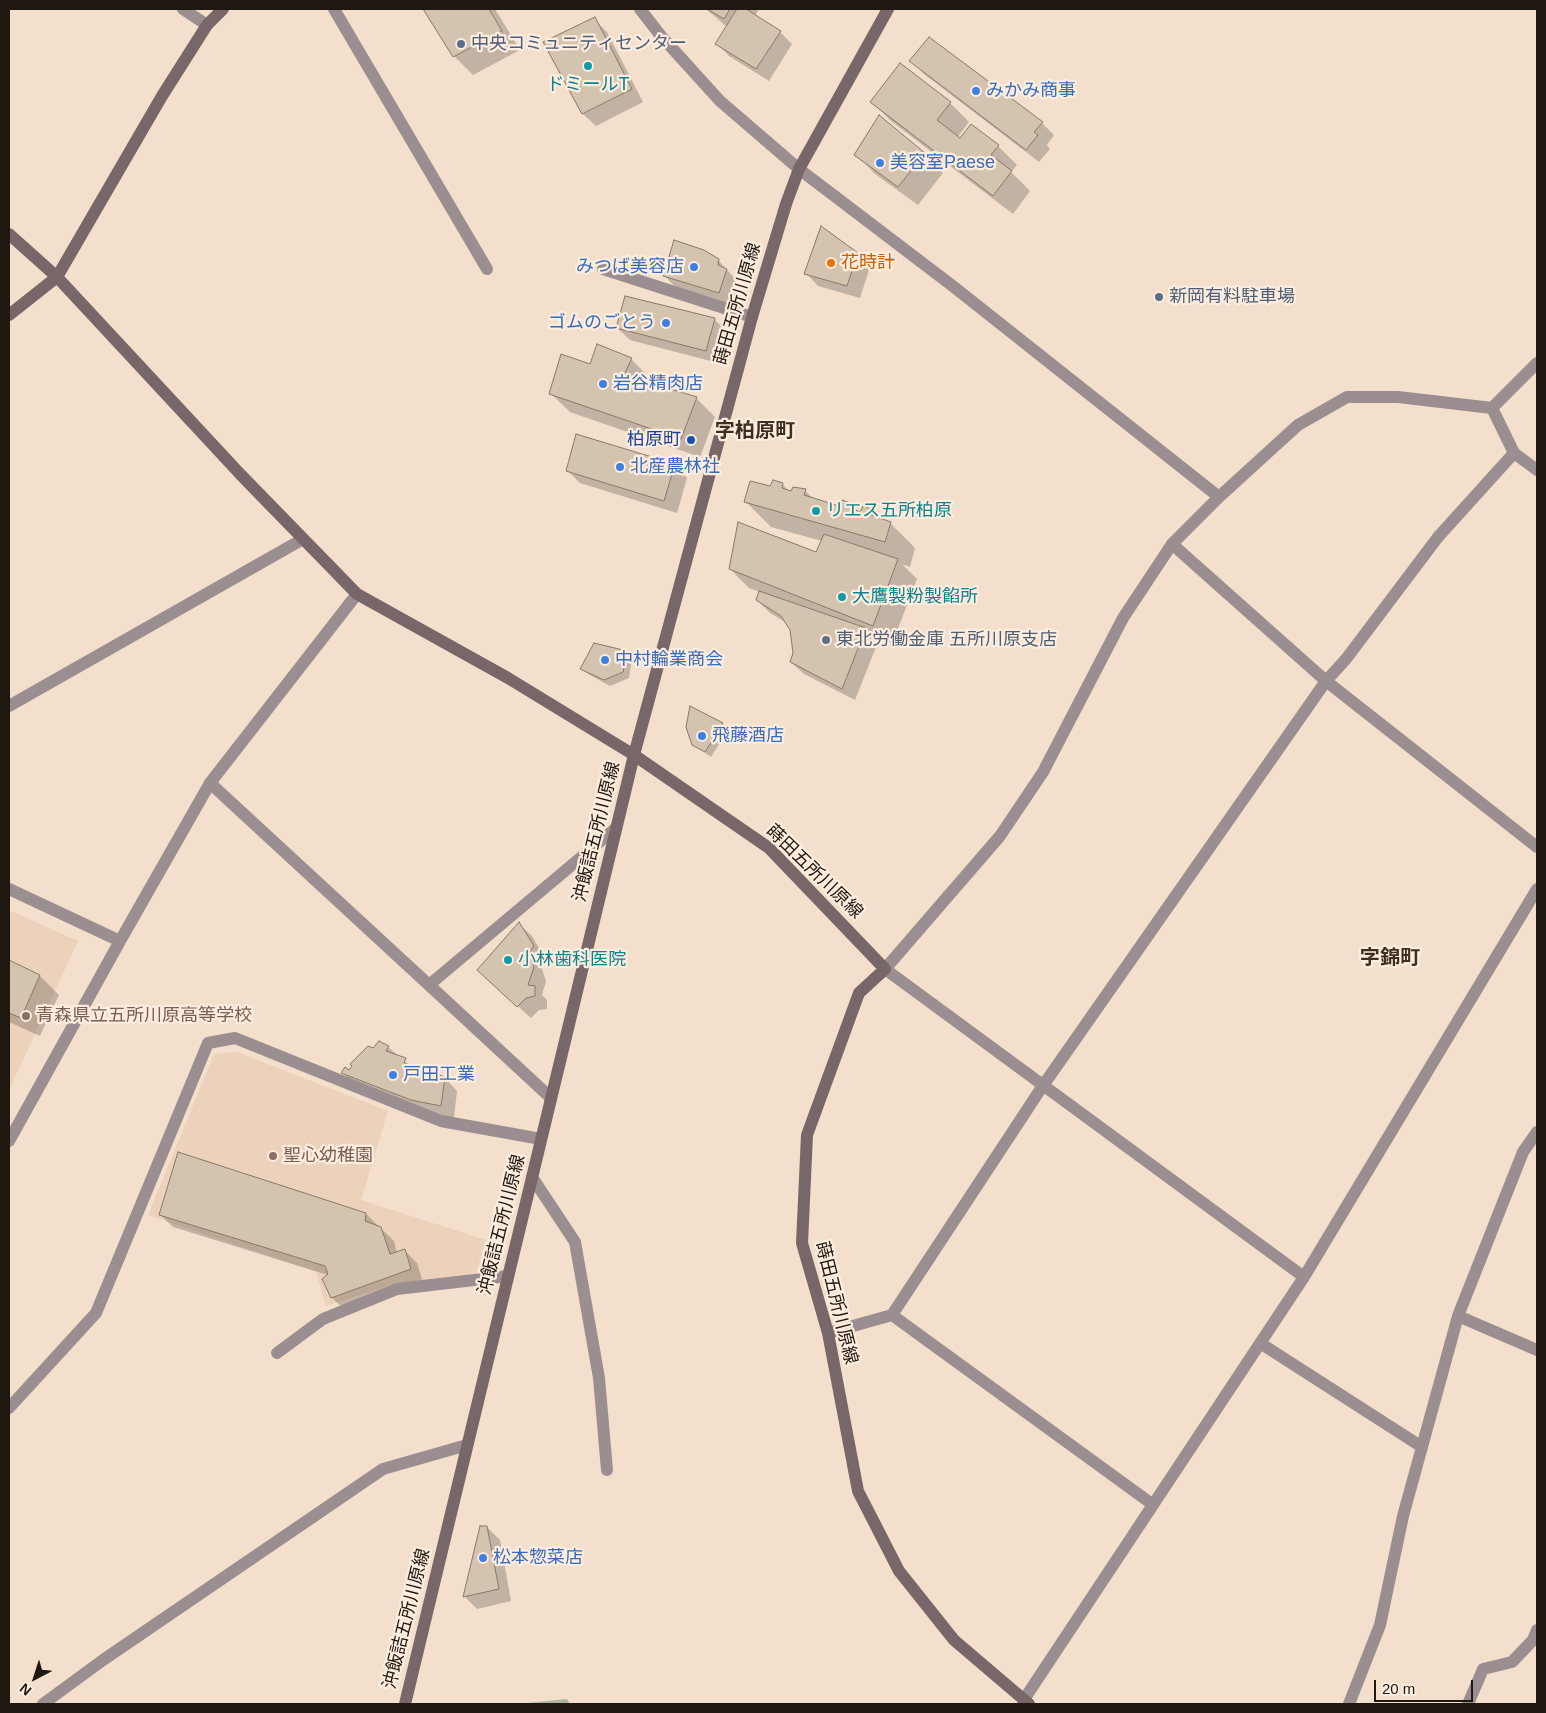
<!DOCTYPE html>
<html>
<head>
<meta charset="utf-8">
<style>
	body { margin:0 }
	#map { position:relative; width:1546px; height:1713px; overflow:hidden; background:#f3dfcc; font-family:Helvetica,sans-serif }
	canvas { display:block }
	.frame { position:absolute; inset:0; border:10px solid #1f1811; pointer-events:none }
	.north { position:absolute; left:10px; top:1653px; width:50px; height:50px; -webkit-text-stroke:4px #fdedde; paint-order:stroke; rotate:220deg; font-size:14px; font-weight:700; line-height:20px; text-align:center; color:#1f1811 }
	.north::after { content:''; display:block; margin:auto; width:18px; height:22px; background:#1f1811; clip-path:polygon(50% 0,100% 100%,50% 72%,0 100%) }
	.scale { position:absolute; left:1374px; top:1680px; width:99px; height:22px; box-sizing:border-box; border:2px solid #1f1811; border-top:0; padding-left:6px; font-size:15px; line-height:18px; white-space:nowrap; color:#1f1811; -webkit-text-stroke:4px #fdedde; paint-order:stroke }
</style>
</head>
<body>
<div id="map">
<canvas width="1546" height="1713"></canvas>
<div class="frame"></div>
<div class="north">N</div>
<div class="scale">20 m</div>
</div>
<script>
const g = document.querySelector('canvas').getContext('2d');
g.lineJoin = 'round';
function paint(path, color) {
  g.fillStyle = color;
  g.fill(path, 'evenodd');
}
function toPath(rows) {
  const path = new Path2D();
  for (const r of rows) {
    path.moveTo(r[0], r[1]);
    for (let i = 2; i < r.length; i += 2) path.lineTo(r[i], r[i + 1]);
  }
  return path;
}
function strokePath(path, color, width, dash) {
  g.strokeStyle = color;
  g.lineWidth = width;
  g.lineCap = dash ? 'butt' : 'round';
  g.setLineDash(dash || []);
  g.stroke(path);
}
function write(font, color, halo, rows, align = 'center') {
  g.font = font + ' Helvetica,"Noto Sans JP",sans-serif';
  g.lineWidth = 4.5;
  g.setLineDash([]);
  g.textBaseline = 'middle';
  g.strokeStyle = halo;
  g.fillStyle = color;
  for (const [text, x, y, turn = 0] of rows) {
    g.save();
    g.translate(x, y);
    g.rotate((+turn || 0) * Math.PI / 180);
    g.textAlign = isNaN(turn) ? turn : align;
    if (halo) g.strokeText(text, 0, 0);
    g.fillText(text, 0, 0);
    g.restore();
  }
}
paint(toPath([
	[9,910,78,941,9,1090],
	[237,1052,388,1111,361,1200,486,1240,476,1273,393,1284,326,1306,316,1272,148,1215,214,1054]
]), '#ecd2ba');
paint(toPath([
	[567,1699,570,1704,517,1704]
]), '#aab798');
paint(toPath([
	[425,9,495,9,520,50,473,75,454,56],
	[706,9,759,9,755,16,780,32,792,44,769,81,729,56,717,43,727,27],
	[594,19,607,32,643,102,596,126,583,114,545,43],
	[911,61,1042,123,1054,135,1047,145,1050,149,1039,162,924,74],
	[872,102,950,103,969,122,957,138,998,146,1017,165,1011,172,1030,191,1013,214,891,121],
	[856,154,924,154,943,173,918,205,875,174],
	[857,254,870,267,860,298,818,286,806,273],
	[718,260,739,283,731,305,677,289,665,276],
	[714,319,727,332,718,363,630,340,617,328],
	[631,359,650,378,648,383,696,398,715,417,700,457,570,412,550,393],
	[674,465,687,478,677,513,580,483,567,470],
	[782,484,791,493,805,491,815,500,840,508,852,505,860,513,874,511,883,520,890,523,915,548,910,567,902,564,917,579,892,644,872,636,878,642,855,700,804,674,791,662,795,653,791,629,787,623,770,613,757,600,760,592,749,588,730,569,817,554,822,541,771,527,746,502,770,488],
	[626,652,632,658,629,678,610,686,588,674,582,668],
	[722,724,728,730,711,757,693,744],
	[519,924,532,936,546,960,541,966,546,981,542,995,547,1000,547,1009,539,1010,531,1018,491,982],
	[9,962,40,976,59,995,40,1036,9,1022],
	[388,1047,413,1068,445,1078,457,1091,454,1118,425,1113,355,1086,343,1073,349,1071,373,1050],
	[366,1214,394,1241,397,1253,404,1250,417,1263,423,1282,345,1310,332,1298,328,1275,173,1227,161,1215],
	[487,1527,500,1540,511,1601,477,1609,465,1597]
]), '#0003');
const building = toPath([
	[423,9,489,9,502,31,453,57,423,9],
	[707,9,730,9,724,19,707,9],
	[737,9,746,9,781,31,756,69,715,44,737,9],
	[595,17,632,89,582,114,543,42,595,17],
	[929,37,1043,122,1034,132,1038,135,1026,150,909,61,929,37],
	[900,63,951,102,937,120,960,138,971,124,999,145,991,155,1012,171,993,196,870,102,900,63],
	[879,115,925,153,898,187,854,155,879,115],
	[821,226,858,253,847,286,804,274,821,226],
	[674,240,704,250,719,259,718,265,727,269,719,293,663,276,674,240],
	[625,296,715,318,706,351,616,328,625,296],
	[597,344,632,358,624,375,697,397,681,439,549,394,561,354,590,364,597,344],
	[576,434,675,464,664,501,566,471,576,434],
	[773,480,783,483,782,488,791,491,793,487,806,489,804,495,839,506,842,500,853,504,851,508,860,512,863,506,875,510,871,515,891,522,885,542,744,502,750,481,770,486,773,480],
	[738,522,816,552,824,534,898,559,873,626,729,569,738,522],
	[759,591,866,628,842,689,790,662,793,653,790,630,781,616,756,600,759,591],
	[594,643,627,651,623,672,604,680,580,669,594,643],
	[690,706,723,723,705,752,692,745,686,727,690,706],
	[519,922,534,946,529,953,534,967,528,985,535,986,535,996,526,998,517,1007,477,970,519,922],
	[9,960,40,975,21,1018,9,1013,9,960],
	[379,1041,389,1046,386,1051,406,1058,404,1063,445,1077,441,1106,411,1100,341,1073,345,1067,349,1070,352,1066,350,1064,368,1046,373,1048,379,1041],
	[178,1152,366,1213,365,1221,381,1227,390,1254,405,1249,411,1269,331,1298,322,1279,328,1274,325,1266,159,1215,178,1152],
	[480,1526,487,1526,499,1589,463,1597,480,1526]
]);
paint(building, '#d4c4af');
strokePath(building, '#877966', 1);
strokePath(toPath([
	[603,269,752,317],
	[1172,544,1326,681,1537,847],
	[429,985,551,1098]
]), '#9b8e90', 12);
strokePath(toPath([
	[183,9,207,25],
	[334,9,487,269],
	[640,9,661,36,720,101,799,169,954,287,1219,497,1298,425,1347,397,1398,397,1492,408,1537,363],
	[1492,408,1514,453,1537,470],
	[1219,497,1172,544,1123,618,1043,772,1000,836,885,969,1304,1277],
	[9,706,303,539],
	[210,783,429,985,616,828],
	[9,889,120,941,210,783,357,594],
	[9,1141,120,941],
	[532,1177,575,1242,599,1378,607,1470],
	[892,1315,1152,1504],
	[1458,1316,1537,1350],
	[828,1333,892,1315,1042,1087,1326,681,1346,659,1438,537,1514,453],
	[1260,1343,1422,1447],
	[277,1353,323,1319,397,1289,508,1276],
	[9,1408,96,1313,208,1043,235,1038,441,1121,541,1139],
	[1023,1701,1304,1277,1537,889],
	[43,1704,103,1660,383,1469,467,1445],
	[1349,1704,1380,1625,1403,1516,1458,1316,1523,1152,1537,1132],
	[1468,1704,1483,1669,1512,1662,1533,1640,1537,1630]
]), '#9b8e90', 12);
strokePath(toPath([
	[9,234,57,277,241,475,357,594,508,678,634,755,769,848,885,969,859,993,807,1135,802,1243,828,1333,858,1491,899,1571,954,1640,1029,1704],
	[9,315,57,277,162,96,207,25,223,9],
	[405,1704,634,755,752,317,786,204,799,169,888,9]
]), '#786669', 12);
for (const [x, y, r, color] of [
	[461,44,5,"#5c6f8a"],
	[588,66,5,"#0f9aa8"],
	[976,91,5,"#3f7fe0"],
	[880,163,5,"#3f7fe0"],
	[831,263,5,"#e8710a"],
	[694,267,5,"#3f7fe0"],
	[1159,297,5,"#5c6f8a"],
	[666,323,5,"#3f7fe0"],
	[603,384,5,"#3f7fe0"],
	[691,440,5,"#1a4fb4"],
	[620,467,5,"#3f7fe0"],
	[816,511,5,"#0f9aa8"],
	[842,597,5,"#0f9aa8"],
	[826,640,5,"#5c6f8a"],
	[605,660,5,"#3f7fe0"],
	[702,736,5,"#3f7fe0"],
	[508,960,5,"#0f9aa8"],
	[26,1016,5,"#8d6e63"],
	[393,1075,5,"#3f7fe0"],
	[273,1156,5,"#8d6e63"],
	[483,1558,5,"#3f7fe0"]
]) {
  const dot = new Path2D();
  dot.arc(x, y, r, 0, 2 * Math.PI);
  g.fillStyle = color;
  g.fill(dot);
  strokePath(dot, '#fdedde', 2);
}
write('18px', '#4e5e75', '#fdedde', [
	["中央コミュニティセンター",471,44],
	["新岡有料駐車場",1169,297],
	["東北労働金庫 五所川原支店",836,640]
], 'left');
write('18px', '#0d838f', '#fdedde', [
	["ドミールT",588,85,"center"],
	["リエス五所柏原",826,511],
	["大鷹製粉製餡所",852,597],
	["小林歯科医院",518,960]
], 'left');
write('18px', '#366cbe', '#fdedde', [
	["みかみ商事",986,91],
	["美容室Paese",890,163],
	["みつば美容店",684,267,"right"],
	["ゴムのごとう",656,323,"right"],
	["岩谷精肉店",613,384],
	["北産農林社",630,467],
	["中村輪業商会",615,660],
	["飛藤酒店",712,736],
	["戸田工業",403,1075],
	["松本惣菜店",493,1558]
], 'left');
write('18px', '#c56008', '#fdedde', [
	["花時計",841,263]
], 'left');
write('18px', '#1f1811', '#fdedde', [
	["蒔田五所川原線",738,304,-74],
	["沖飯詰五所川原線",597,832,-76],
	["蒔田五所川原線",814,872,44],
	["沖飯詰五所川原線",502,1225,-76],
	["蒔田五所川原線",836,1303,76],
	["沖飯詰五所川原線",407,1619,-76]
]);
write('18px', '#164399', '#fdedde', [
	["柏原町",681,440]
], 'right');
write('18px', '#785e54', '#fdedde', [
	["青森県立五所川原高等学校",36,1016],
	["聖心幼稚園",283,1156]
], 'left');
write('bold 20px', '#3e2e20', '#fdedde', [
	["字柏原町",755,431],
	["字錦町",1390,958]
]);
</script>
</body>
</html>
